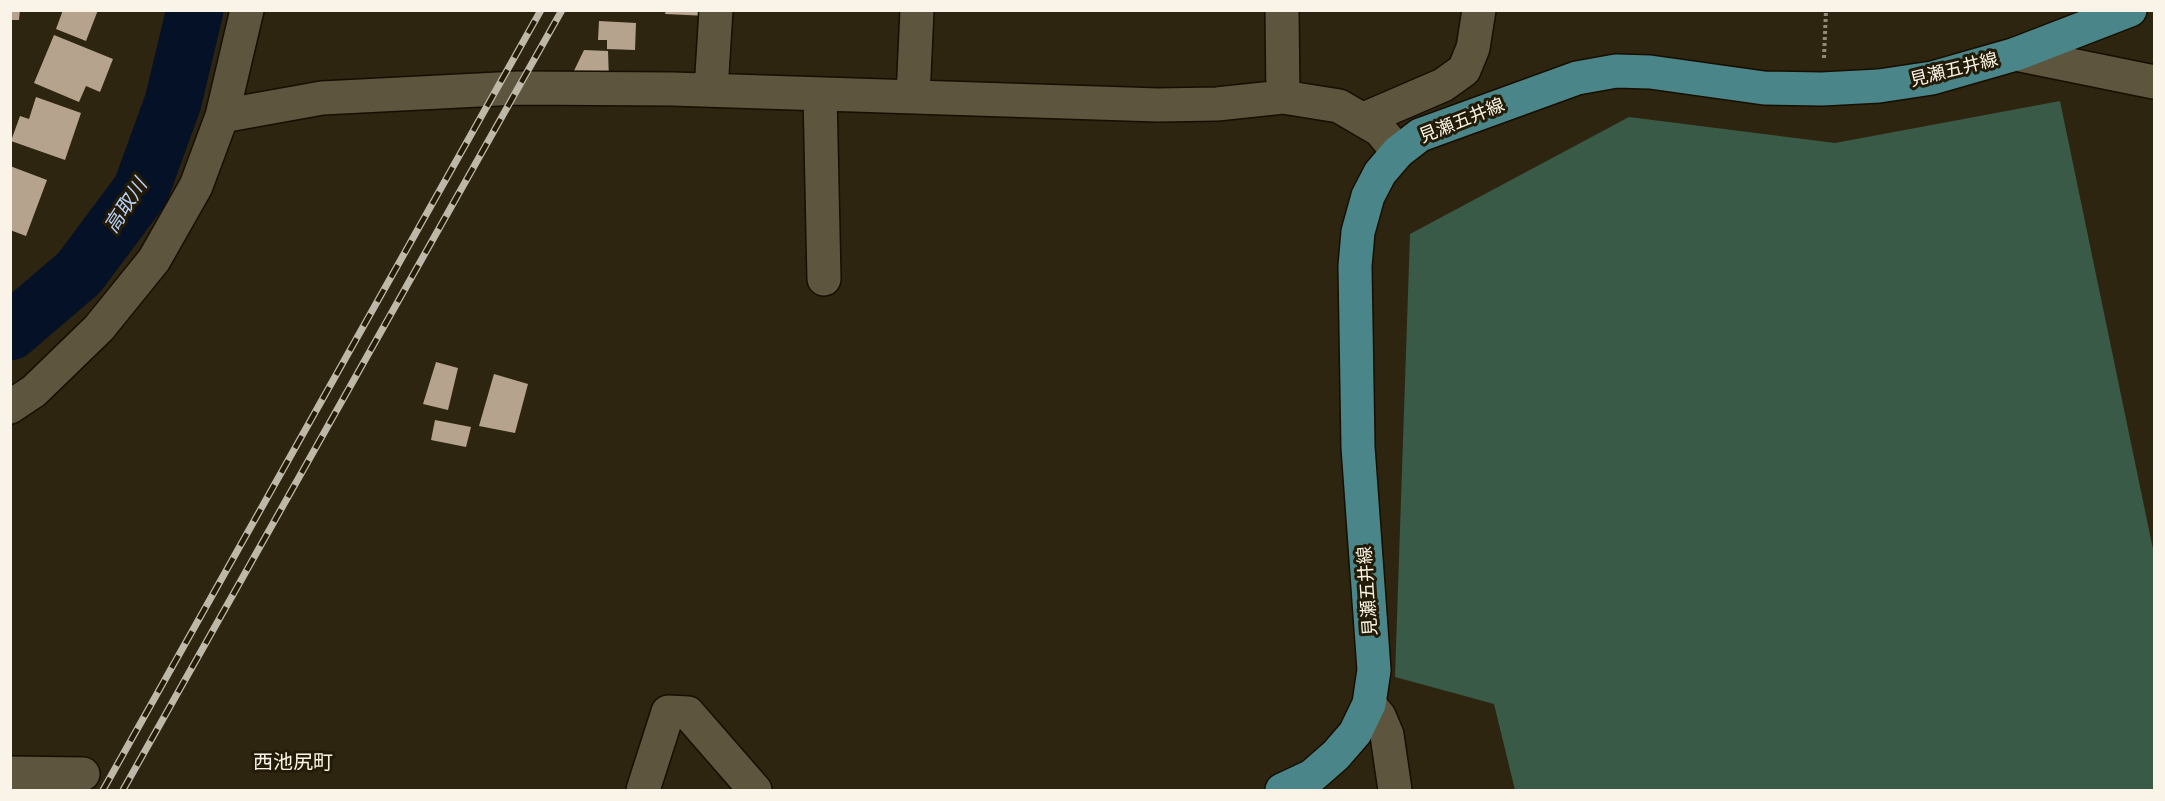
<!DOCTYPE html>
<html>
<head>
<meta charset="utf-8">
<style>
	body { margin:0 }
	#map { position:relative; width:2165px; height:801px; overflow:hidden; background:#2e2510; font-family:Raleway,sans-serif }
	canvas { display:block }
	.frame { position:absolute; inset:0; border:12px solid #f9f4e7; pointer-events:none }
</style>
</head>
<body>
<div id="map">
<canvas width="2165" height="801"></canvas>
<div class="frame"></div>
</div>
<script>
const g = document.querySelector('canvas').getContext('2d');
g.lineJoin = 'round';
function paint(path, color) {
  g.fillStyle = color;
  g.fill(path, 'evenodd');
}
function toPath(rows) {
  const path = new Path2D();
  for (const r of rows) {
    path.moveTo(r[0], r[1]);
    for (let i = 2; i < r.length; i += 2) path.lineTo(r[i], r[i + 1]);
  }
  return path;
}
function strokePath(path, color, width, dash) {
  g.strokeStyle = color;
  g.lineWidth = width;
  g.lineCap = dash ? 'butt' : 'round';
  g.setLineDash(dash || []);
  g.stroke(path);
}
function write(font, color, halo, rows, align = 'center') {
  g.font = font + ' Raleway,"Noto Sans JP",sans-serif';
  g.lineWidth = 6;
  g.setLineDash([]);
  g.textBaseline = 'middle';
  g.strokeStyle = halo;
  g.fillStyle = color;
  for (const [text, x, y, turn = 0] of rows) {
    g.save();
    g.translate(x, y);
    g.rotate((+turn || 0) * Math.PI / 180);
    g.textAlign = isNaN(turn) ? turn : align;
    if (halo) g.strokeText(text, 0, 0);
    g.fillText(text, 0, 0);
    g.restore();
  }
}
paint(toPath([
	[2060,101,2154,554,2154,790,1515,790,1494,704,1395,677,1410,234,1629,117,1835,143]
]), '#385a47');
strokePath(toPath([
	[10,332,79,273,141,190,173,102,195,10]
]), '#051127', 57);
paint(toPath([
	[10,10,20,10,19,20,10,20],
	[63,10,98,10,86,41,56,29],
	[666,10,708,10,708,16,665,14],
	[599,21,636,23,635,50,607,49,607,40,598,40],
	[54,35,113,59,100,92,86,86,79,102,34,83],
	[584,50,608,51,609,79,571,77],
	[36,97,81,113,65,160,11,141,20,116,29,119],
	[10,166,47,180,26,236,10,230],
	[436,362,458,368,448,410,423,404],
	[494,374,528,384,515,433,479,426],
	[435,420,471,427,466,447,431,440]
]), '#b6a38e');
const minor = toPath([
	[1282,10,1283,97],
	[2016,54,2154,82],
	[711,90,716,10],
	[820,94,824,279],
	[913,97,917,10],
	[222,116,322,98,518,88,672,89,1158,105,1217,104,1283,97,1339,106,1380,130,1398,152],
	[1364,119,1443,85,1464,70,1473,48,1479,10],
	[10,407,34,391,99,328,154,260,196,186,222,116,247,10],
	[1369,704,1379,716,1387,735,1395,790],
	[10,773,83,774],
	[643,790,668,712,688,713,755,790]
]);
const major = toPath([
	[1282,790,1312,776,1336,755,1355,733,1369,704,1374,670,1358,447,1355,266,1358,232,1368,196,1380,173,1398,152,1420,135,1577,78,1616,71,1650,72,1764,88,1822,89,1879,86,1932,78,2016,54,2130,10]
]);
strokePath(minor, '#160e00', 36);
strokePath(major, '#160e00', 36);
strokePath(toPath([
	[1824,58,1826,10]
]), '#928b7a', 4, [3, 3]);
strokePath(minor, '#5e553e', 33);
strokePath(major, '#4a8689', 33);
const rail = toPath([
	[103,790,541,10],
	[123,790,562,10]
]);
strokePath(rail, '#beb8a9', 7);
strokePath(rail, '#241b06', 4.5, [14]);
write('18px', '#f9f4e7', '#241b06', [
	["見瀬五井線",1954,70,-14],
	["見瀬五井線",1462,121,-22],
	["見瀬五井線",1368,591,-94]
]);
write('italic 20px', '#b5cef7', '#241b06', [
	["高取川",126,206,-57]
]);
write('20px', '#f9f4e7', '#241b06', [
	["西池尻町",293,763]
]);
</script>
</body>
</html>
